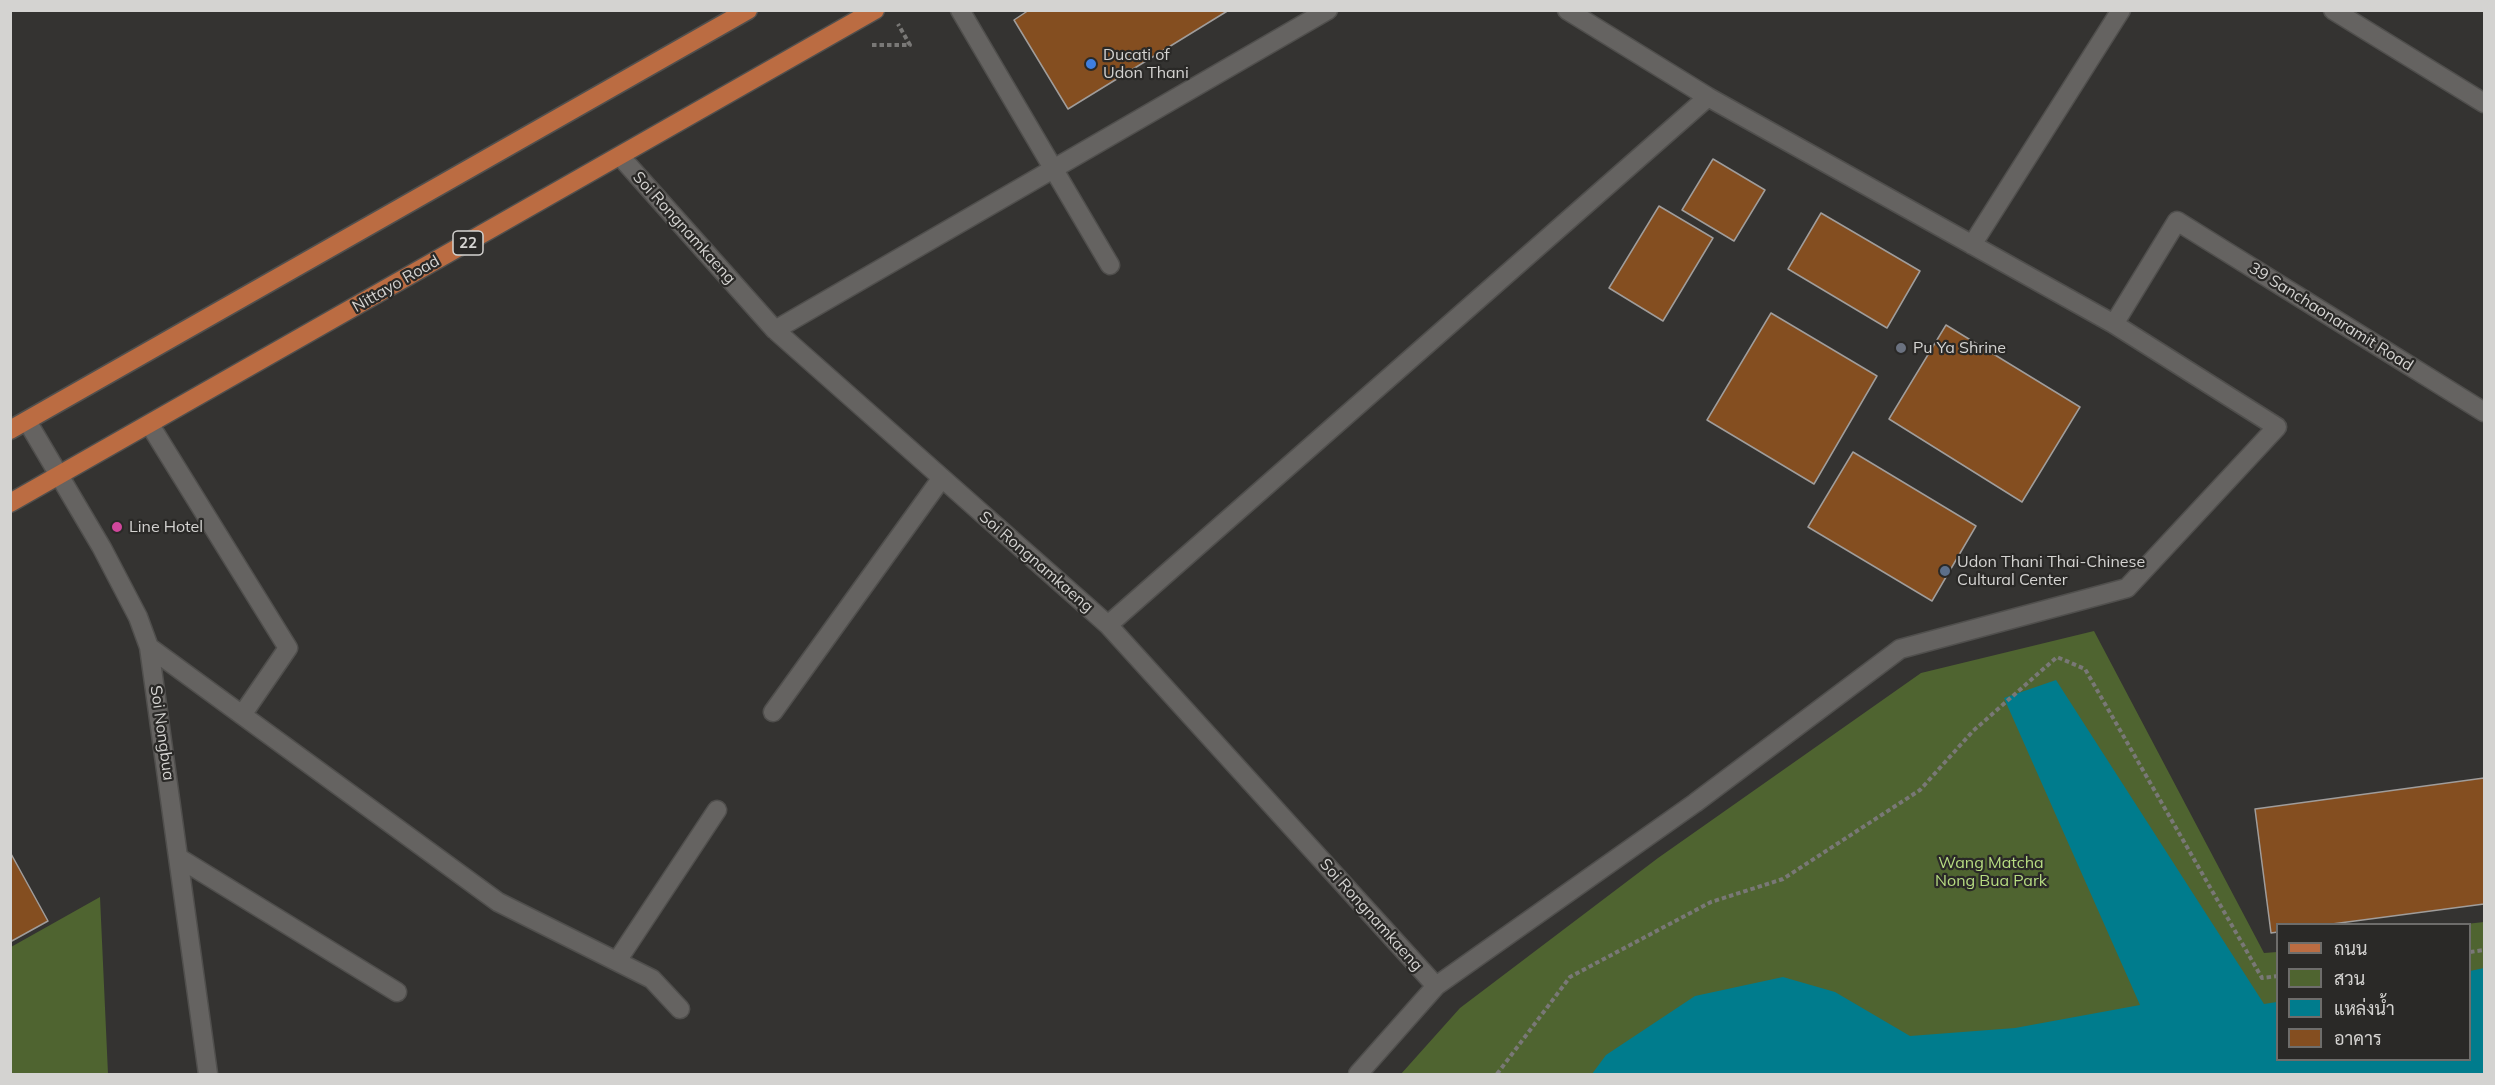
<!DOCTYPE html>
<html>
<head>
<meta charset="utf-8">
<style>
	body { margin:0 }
	#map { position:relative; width:2495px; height:1085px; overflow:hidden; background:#343331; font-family:Mulish,Sarabun,sans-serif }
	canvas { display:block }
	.frame { position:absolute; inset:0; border:12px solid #d4d3d1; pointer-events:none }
	.legend { position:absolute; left:2276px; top:923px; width:195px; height:138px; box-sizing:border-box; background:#2a2927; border:2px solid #6e6d6b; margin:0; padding:8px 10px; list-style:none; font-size:18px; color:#d4d3d1 }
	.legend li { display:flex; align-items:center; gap:12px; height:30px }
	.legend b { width:30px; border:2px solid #6e6d6b }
</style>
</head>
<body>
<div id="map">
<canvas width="2495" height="1085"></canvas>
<div class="frame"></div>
<ul class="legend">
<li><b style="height:8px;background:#bb6c42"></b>ถนน</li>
<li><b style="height:16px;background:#4f6430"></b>สวน</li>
<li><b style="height:16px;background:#007c8d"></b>แหล่งน้ำ</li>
<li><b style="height:16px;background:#844e20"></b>อาคาร</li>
</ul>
</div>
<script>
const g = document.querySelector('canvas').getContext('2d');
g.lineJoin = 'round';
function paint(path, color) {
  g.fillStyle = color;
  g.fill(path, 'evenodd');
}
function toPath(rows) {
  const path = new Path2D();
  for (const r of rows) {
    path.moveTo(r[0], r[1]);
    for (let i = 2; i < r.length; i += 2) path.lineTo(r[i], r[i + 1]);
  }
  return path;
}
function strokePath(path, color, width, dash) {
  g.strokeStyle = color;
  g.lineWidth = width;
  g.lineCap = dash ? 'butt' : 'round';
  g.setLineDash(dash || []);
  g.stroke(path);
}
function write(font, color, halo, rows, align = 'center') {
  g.font = font + ' Mulish,sans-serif';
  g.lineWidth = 4.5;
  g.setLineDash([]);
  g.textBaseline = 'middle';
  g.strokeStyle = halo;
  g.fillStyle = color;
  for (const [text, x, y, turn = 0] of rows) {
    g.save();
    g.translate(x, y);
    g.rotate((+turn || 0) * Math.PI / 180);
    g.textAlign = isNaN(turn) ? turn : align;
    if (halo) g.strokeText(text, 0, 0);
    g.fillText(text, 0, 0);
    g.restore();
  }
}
paint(toPath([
	[2094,631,2264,953,2277,952,2278,1060,2470,1060,2470,924,2466,924,2484,922,2484,1074,1401,1074,1460,1008,1658,858,1921,673],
	[100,897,108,1074,11,1074,11,947]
]), '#4f6430');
paint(toPath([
	[2056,680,2264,1004,2277,1002,2278,1060,2470,1060,2470,971,2484,968,2484,1074,1592,1074,1606,1055,1695,996,1783,977,1835,992,1910,1036,2015,1028,2140,1005,2004,698]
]), '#007c8d');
const building = toPath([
	[1029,10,1229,10,1068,109,1014,20,1029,10],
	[1713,159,1765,190,1734,241,1682,210,1713,159],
	[1659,206,1713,238,1663,321,1609,288,1659,206],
	[1821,213,1920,271,1887,328,1788,269,1821,213],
	[1771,313,1877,376,1814,484,1707,420,1771,313],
	[1946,325,2080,407,2022,502,1889,419,1946,325],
	[1853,452,1976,526,1932,601,1808,527,1853,452],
	[2484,778,2484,904,2332,924,2278,924,2278,932,2271,933,2255,809,2484,778],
	[10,852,48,921,10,942,10,852]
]);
paint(building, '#844e20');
strokePath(building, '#a09d9b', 1.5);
const minor = toPath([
	[960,10,1110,265],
	[2333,10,2484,103],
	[620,156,775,330,1108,625,1436,986],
	[1972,245,2121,10],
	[2114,324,2177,221,2484,412],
	[775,330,1328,10],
	[27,421,102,548,138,617,149,647,208,1074],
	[150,425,288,648,242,715],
	[1108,625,1708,97],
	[149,647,498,902,652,979,680,1009],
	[773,712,941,479],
	[179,858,397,992],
	[617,961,717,810],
	[1358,1074,1436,986,1695,803,1900,649,2127,588,2277,427,2114,324,1708,97,1567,10]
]);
const major = toPath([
	[10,430,748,10],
	[10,503,875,10]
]);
strokePath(minor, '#504f4d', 21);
strokePath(major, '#504f4d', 21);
strokePath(toPath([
	[872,45,910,45,898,24],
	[2470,952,2484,950],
	[1497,1074,1570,977,1711,902,1783,879,1920,790,1973,731,2057,657,2085,669,2262,978,2278,976]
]), '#797876', 4, [4.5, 3]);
strokePath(minor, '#656361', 18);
strokePath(major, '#bb6c42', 18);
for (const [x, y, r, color] of [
	[1091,64,6,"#3f7fe0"],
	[1901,348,6,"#6b7280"],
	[117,527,6,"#d1479c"],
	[1945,571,6,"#5c6f8a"]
]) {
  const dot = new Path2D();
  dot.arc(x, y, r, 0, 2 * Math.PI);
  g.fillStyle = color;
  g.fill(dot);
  strokePath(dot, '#2a2927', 2);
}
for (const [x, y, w] of [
	[468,243,30]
]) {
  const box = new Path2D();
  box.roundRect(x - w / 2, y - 12, w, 24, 4.5);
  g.fillStyle = '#2a2927';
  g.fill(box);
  strokePath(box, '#d4d3d1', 1.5);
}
write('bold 15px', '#d4d3d1', null, [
	["22",468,243]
]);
write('16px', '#d4d3d1', '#2a2927', [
	["Ducati of",1103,55],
	["Udon Thani",1103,73],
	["Pu Ya Shrine",1913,348],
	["Line Hotel",129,527],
	["Udon Thani Thai-Chinese",1957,562],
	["Cultural Center",1957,580]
], 'left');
write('16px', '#d4d3d1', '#2a2927', [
	["Soi Rongnamkaeng",684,228,48],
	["Nittayo Road",396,284,-30],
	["39 Sanchaonaramit Road",2331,317,32],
	["Soi Rongnamkaeng",1036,562,41],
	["Soi Nongbua",162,733,82],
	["Soi Rongnamkaeng",1371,915,48]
]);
write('16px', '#b7dc82', '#2a2927', [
	["Wang Matcha",1991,863],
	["Nong Bua Park",1991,881]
]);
</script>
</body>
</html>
